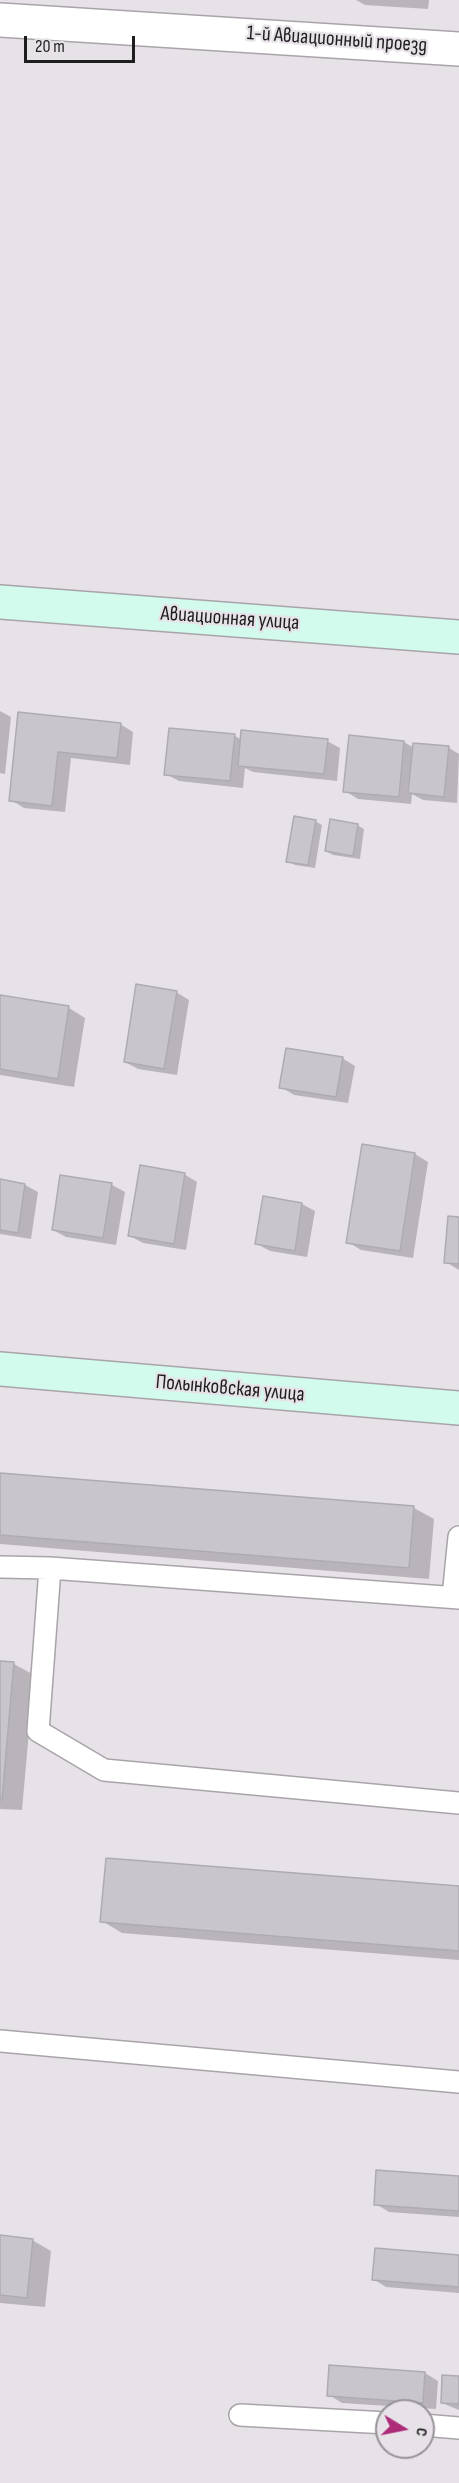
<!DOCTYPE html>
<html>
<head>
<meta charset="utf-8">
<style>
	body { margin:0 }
	#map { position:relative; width:459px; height:2483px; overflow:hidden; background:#e7e2e8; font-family:"Sofia Sans Condensed",sans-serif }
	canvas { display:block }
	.north { position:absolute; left:375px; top:2399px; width:60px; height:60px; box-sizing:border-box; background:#e7e2e8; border:2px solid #979398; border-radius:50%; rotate:100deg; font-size:16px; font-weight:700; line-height:24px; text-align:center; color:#1f1d1f }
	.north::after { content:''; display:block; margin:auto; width:21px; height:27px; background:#ad2c79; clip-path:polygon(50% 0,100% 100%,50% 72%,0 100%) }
	.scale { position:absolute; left:24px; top:36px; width:111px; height:27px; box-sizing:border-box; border:3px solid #1f1d1f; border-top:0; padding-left:8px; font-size:18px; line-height:21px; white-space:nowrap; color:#1f1d1f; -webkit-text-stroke:4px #e7e2e8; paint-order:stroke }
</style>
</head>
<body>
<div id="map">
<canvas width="459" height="2483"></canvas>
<div class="north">С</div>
<div class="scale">20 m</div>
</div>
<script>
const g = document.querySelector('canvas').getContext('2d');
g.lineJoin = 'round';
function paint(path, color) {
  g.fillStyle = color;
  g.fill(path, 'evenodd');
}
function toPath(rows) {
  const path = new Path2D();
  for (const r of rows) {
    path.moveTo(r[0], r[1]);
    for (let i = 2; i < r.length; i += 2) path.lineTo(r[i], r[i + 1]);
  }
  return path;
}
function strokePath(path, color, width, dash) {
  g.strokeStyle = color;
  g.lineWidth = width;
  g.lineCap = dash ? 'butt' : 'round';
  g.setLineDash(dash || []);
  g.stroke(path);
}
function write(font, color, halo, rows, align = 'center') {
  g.font = font + ' "Sofia Sans Condensed",sans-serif';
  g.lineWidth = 4.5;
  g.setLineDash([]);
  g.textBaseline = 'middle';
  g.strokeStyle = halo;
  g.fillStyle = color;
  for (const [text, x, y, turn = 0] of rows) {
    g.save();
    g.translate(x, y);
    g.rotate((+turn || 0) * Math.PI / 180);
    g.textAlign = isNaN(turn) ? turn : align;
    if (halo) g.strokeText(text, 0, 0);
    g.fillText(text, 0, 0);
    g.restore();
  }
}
paint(toPath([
	[356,0,429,0,428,9,365,5],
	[0,711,11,717,5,774,0,773],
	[20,714,120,724,133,732,130,765,71,758,65,812,24,808,11,800],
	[235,736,242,740,327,741,340,748,337,781,253,772,245,768,243,788,179,781,166,774],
	[404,742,414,748,449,748,459,754,457,803,423,800,412,794,411,804,358,799,345,791],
	[315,821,322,825,315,868,295,865,288,861],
	[357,825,364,829,360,859,333,855,326,851],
	[176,992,189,1000,177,1075,138,1069,125,1062],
	[0,997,69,1008,85,1018,74,1087,0,1075],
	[342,1058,355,1066,348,1103,294,1095,281,1087],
	[415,1154,428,1162,413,1258,361,1250,348,1242],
	[184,1174,197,1182,186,1250,143,1243,130,1236],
	[62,1177,112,1185,125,1192,116,1245,66,1237,53,1230],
	[0,1181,25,1185,38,1192,31,1239,0,1234],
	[264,1198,302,1204,315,1211,307,1257,270,1251,257,1244],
	[459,1218,459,1270,446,1262],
	[0,1474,414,1508,434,1519,429,1579,0,1544],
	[0,1662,14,1664,34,1675,22,1810,0,1809],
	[459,1888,459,1960,122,1933,102,1921],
	[459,2178,459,2217,389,2212,376,2204],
	[0,2237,32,2240,51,2251,45,2307,0,2303],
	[459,2256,459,2293,386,2287,373,2279],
	[425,2373,438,2381,436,2409,342,2403,329,2395],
	[459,2377,459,2410,442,2403]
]), '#0003');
const building = toPath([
	[18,712,121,723,117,758,58,752,52,806,9,801,18,712],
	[169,728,235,734,230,781,164,775,169,728],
	[241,730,328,739,324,774,238,766,241,730],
	[349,735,404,741,399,797,343,792,349,735],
	[413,743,449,746,444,797,408,793,413,743],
	[294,816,316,820,308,865,286,862,294,816],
	[330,819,358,824,353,856,325,851,330,819],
	[136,984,177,991,164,1069,124,1062,136,984],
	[0,995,69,1006,58,1079,0,1069,0,995],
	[286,1048,343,1057,336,1097,279,1088,286,1048],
	[362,1144,415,1153,400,1251,346,1243,362,1144],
	[140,1165,185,1173,174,1244,128,1236,140,1165],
	[60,1175,112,1183,103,1238,52,1230,60,1175],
	[0,1179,25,1184,18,1233,0,1230,0,1179],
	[263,1196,302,1203,295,1251,255,1244,263,1196],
	[448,1216,459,1217,459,1264,444,1263,448,1216],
	[0,1473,414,1506,409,1568,0,1535,0,1473],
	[0,1661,14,1662,2,1800,0,1800,0,1661],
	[106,1858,459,1886,459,1951,100,1922,106,1858],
	[376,2170,459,2176,459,2211,374,2205,376,2170],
	[0,2235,33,2239,27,2298,0,2295,0,2235],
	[375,2248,459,2255,459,2287,372,2280,375,2248],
	[329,2365,425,2372,423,2403,327,2396,329,2365],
	[442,2375,459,2376,459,2404,441,2403,442,2375]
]);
paint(building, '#c8c5cb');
strokePath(building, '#aeabb1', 1.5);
const lane = toPath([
	[0,1567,50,1568,459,1598],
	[50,1568,38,1731,104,1770,459,1803],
	[453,1597,459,1537],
	[0,2041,459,2082],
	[240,2415,387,2423],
	[423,2425,459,2428]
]);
const street = toPath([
	[0,20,459,49]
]);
const secondary = toPath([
	[0,602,459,637],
	[0,1369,459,1408]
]);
strokePath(lane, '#a9a4a9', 24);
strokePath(street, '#a9a4a9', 36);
strokePath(secondary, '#a9a4a9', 36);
strokePath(lane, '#fff', 21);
strokePath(street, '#fff', 33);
strokePath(secondary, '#d2faed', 33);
write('21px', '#1f1d1f', '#e7e2e8', [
	["1-й Авиационный проезд",337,40,4],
	["Авиационная улица",230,619,4],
	["Полынковская улица",230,1389,5]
]);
</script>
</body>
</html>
